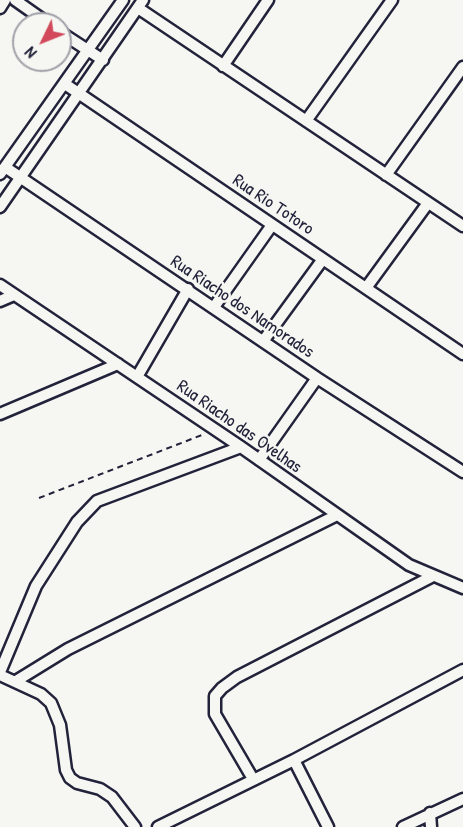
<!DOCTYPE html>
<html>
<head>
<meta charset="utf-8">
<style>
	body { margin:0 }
	#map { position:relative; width:463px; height:827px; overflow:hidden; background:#f6f6f2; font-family:"Patrick Hand",sans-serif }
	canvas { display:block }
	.north { position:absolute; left:12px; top:12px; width:60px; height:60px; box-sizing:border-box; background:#f6f6f2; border:2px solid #a1a1a9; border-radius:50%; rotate:227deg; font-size:16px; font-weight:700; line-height:24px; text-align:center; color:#22223b }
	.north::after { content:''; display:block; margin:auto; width:21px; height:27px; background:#d1495b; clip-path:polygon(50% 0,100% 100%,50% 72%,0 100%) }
</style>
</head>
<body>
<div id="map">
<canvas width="463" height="827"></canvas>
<div class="north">N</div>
</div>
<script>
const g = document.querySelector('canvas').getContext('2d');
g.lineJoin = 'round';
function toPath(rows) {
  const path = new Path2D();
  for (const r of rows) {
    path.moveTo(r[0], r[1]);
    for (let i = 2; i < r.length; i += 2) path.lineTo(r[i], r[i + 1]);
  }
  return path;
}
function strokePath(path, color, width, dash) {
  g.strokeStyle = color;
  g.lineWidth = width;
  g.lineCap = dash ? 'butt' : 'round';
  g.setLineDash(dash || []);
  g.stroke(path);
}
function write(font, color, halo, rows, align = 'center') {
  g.font = font + ' "Patrick Hand",sans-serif';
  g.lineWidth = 5;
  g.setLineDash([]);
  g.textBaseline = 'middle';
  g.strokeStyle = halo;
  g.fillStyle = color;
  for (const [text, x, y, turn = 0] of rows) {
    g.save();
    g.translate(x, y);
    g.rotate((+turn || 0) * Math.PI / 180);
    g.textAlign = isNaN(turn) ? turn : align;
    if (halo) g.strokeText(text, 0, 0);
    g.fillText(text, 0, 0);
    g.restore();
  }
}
const street = toPath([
	[15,0,49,24],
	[0,8,5,0],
	[138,8,463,226],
	[60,32,103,60],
	[223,66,268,0],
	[65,84,463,354],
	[306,121,392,0],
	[5,167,317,378,463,472],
	[0,174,123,0],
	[386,175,463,67],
	[0,207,143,0],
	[0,285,241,447,409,565,463,588],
	[366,288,428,203],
	[0,301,14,295],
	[214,307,272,225],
	[264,340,323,259],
	[137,377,188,289],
	[0,414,118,364],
	[259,460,317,378],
	[0,672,36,586,77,522,97,501,241,447],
	[0,675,41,694,51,703,60,725,66,770,70,778,77,783,100,789,112,797,135,827],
	[16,681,68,649,337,515],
	[294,760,328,827],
	[253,779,215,714,215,696,222,688,237,677,431,577],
	[430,813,431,827],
	[158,827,294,760,463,670],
	[403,827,463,799]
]);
strokePath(street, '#22223b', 15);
strokePath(toPath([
	[39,498,202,435]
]), '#22223b', 2, [6, 4.5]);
strokePath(street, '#f6f6f2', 10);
write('18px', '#22223b', '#f6f6f2', [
	["Rua Rio Totoro",273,205,34],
	["Rua Riacho dos Namorados",242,307,34],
	["Rua Riacho das Ovelhas",239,427,35]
]);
</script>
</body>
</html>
